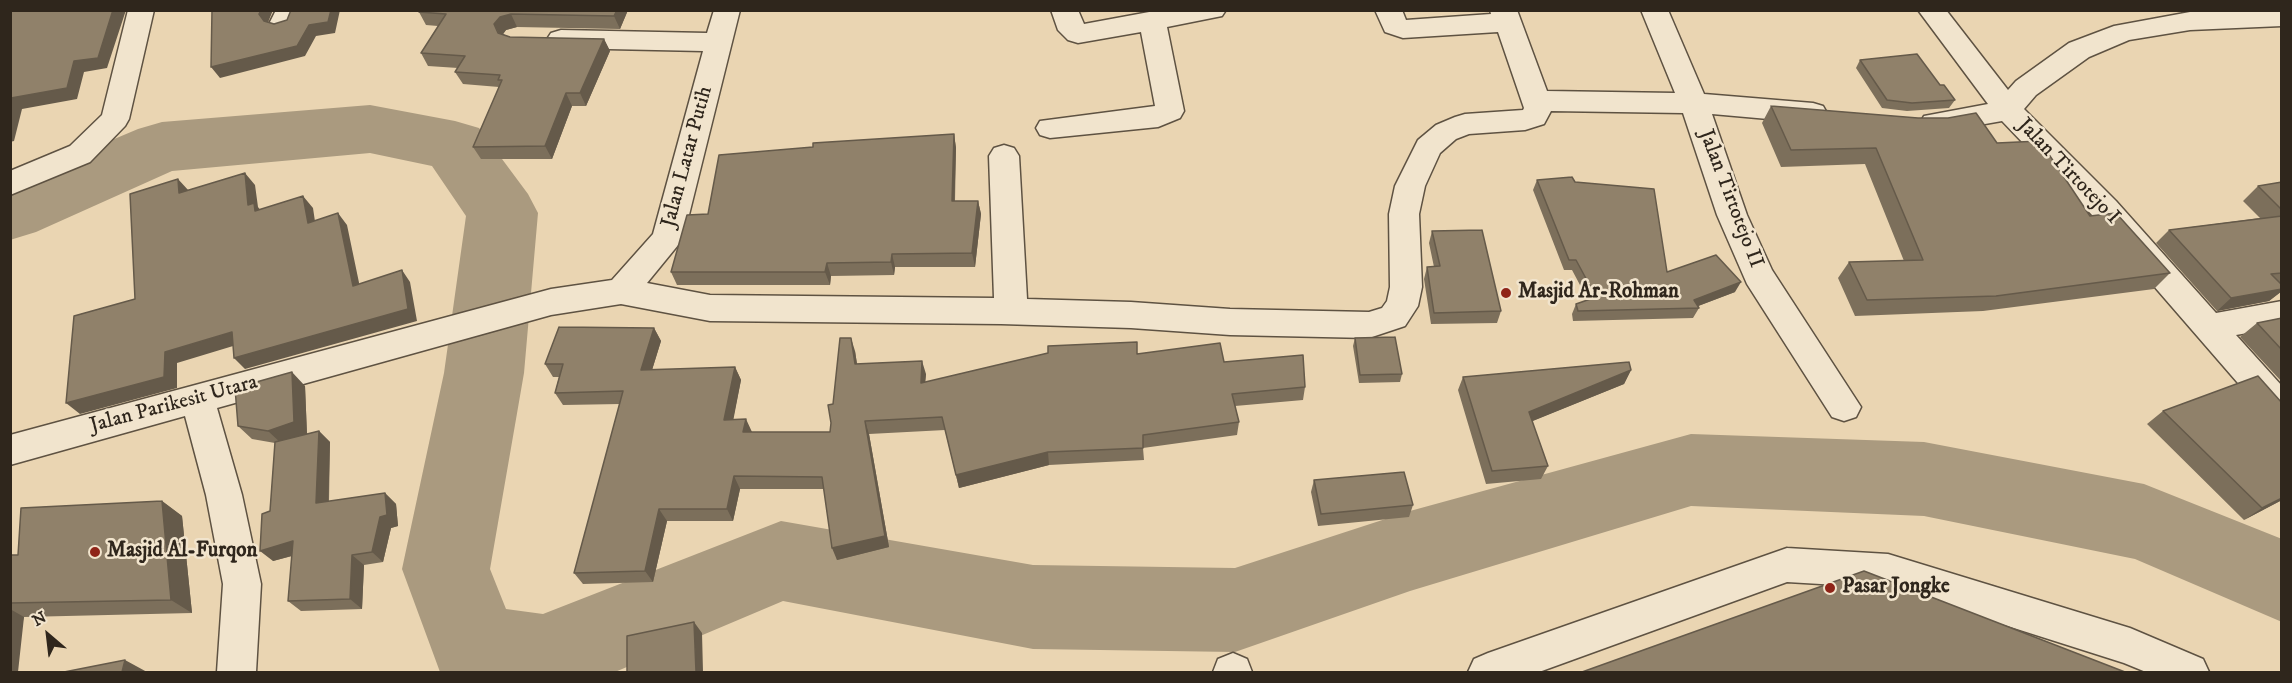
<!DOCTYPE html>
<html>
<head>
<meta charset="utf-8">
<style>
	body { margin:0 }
	#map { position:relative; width:2292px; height:683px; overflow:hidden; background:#ead5b2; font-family:"IM FELL DW Pica",serif }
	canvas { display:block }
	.frame { position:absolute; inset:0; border:12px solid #2f261c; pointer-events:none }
	.north { position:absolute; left:18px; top:605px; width:60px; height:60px; -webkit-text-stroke:4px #f1e4cd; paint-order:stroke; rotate:332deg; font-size:16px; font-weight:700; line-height:24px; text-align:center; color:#2f261c }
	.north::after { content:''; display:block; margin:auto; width:21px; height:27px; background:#2f261c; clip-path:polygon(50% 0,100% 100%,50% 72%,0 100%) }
</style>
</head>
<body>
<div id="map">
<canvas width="2292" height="683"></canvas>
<div class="frame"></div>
<div class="north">N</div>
</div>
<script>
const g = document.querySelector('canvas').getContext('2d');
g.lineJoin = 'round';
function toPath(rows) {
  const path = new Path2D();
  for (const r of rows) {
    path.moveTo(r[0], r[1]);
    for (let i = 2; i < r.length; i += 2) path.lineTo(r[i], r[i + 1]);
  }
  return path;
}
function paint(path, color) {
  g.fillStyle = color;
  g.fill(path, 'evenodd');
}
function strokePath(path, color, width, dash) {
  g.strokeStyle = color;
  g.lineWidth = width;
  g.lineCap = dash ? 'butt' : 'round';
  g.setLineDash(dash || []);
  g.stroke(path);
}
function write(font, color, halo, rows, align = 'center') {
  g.font = font + ' "IM FELL DW Pica",serif';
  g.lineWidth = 5;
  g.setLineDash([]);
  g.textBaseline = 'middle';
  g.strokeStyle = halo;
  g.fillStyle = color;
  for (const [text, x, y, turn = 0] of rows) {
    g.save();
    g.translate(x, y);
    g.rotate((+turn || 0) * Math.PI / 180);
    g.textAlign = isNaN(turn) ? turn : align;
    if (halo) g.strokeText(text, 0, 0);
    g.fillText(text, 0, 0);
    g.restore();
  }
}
paint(toPath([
	[370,105,455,121,479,128,528,194,538,213,524,373,490,569,506,609,543,614,781,521,1033,565,1235,568,1410,511,1691,434,1924,442,2144,484,2282,539,2282,622,2135,559,1924,516,1691,506,1410,591,1235,652,1033,649,783,601,615,672,440,672,402,569,444,373,466,216,432,166,370,153,172,171,36,232,10,240,10,183,138,129,162,122,370,105]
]), '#aa9a7f');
const minor = toPath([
	[128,10,154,10,129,119,125,126,90,162,10,195,10,171,70,146,102,115,128,10],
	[276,10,303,10,292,30,282,33,272,30,269,24,276,10],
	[714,10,740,10,683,239,647,283,710,295,994,298,989,156,994,148,1004,145,1014,148,1019,156,1027,299,1131,302,1230,309,1369,312,1382,308,1387,301,1390,287,1389,214,1395,186,1418,140,1436,125,1455,117,1465,114,1523,110,1524,108,1498,32,1403,38,1385,32,1375,10,1402,10,1406,20,1491,14,1490,10,1517,10,1547,91,1675,93,1641,10,1668,10,1704,94,1813,103,1823,106,1827,113,1823,120,1813,123,1712,114,1747,215,1772,270,1861,407,1856,417,1844,421,1832,417,1747,284,1717,215,1683,113,1551,111,1544,124,1525,130,1469,134,1456,139,1440,153,1425,186,1419,214,1422,287,1418,306,1405,326,1369,338,1230,335,1131,328,1001,324,710,321,621,304,551,315,217,408,242,495,261,584,256,672,217,672,223,584,206,495,185,416,10,465,10,435,551,289,612,280,653,234,703,51,561,48,551,45,547,39,551,33,561,30,707,33,714,10],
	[1051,10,1078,10,1084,24,1160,10,1226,10,1222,16,1167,27,1184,111,1180,118,1158,127,1050,138,1040,135,1036,128,1040,121,1155,106,1141,32,1078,43,1068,40,1058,30,1051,10],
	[1918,10,1946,10,2008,90,2016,81,2069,43,2114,26,2190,12,2282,10,2282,26,2190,30,2129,40,2089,57,2036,95,2024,109,2116,201,2216,313,2282,301,2282,327,2236,335,2282,386,2282,424,2270,420,2094,217,2002,121,1934,133,1924,130,1920,123,1924,116,1988,104,1918,10],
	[1787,548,1888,554,2130,628,2203,659,2209,672,2146,672,2124,663,1888,588,1787,582,1539,672,1468,672,1474,659,1488,653,1787,548],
	[1233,653,1247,659,1252,672,1213,672,1218,659,1233,653]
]);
strokePath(minor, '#5e5242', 3);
paint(minor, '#f1e4cd');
paint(toPath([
	[422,10,628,10,620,29,517,27,506,30,503,34,510,37,604,39,610,51,586,106,572,106,552,159,481,159,473,147,499,87,463,84,455,72,458,68,428,66,421,53,438,26,426,25,419,12],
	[1860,60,1955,100,1949,108,1907,111,1882,108,1856,68],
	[1771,106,1997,143,2090,216,2170,273,2154,289,1983,311,1855,316,1838,278,1849,262,1904,261,1865,164,1781,167,1762,123],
	[954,134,956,148,955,201,978,201,981,214,975,267,895,267,894,275,831,276,830,285,677,285,671,272,708,214],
	[1537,180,1575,182,1667,272,1735,292,1698,306,1699,308,1693,318,1573,321,1572,314,1576,304,1588,300,1572,270,1564,270,1533,190],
	[2282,182,2282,284,2281,284,2282,291,2269,301,2217,311,2156,243,2169,230,2260,218,2243,201,2258,186],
	[1432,231,1501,311,1497,323,1431,324,1424,279,1427,267,1434,267,1429,243],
	[2282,318,2282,382,2240,337,2257,323],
	[654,328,661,341,652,370,735,367,741,380,733,419,752,432,830,432,833,404,855,351,857,364,926,374,925,382,1137,354,1224,362,1305,387,1303,400,1235,406,1239,422,1237,435,1143,448,1144,460,1049,465,959,488,945,430,869,434,889,547,837,560,824,489,740,489,733,521,667,521,653,582,583,584,574,573,620,404,563,405,555,393,559,377,553,377,545,364],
	[1355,338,1402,374,1400,382,1359,383,1353,346],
	[1631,370,1624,384,1532,421,1548,466,1541,479,1486,484,1458,390,1463,377],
	[305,386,307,434,319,431,330,442,329,502,385,493,396,504,398,526,391,528,383,562,364,565,362,609,301,611,288,601,292,556,273,561,270,511,275,443,252,439,238,426],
	[2163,411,2282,500,2244,520,2147,424],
	[1314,480,1413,505,1409,517,1318,526,1311,492],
	[162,501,182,516,192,613,24,617,10,672,10,555,18,555]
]), '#7c6f5b');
paint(toPath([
	[113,10,126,10,107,68,84,72,77,99,22,109,14,141,10,142,10,102,11,98,74,61],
	[261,10,273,10,267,25,271,32,259,14],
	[331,10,340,10,335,33,316,36,305,56,220,78,211,67,309,25],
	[617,10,628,10,620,29,614,16],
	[511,14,517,27,506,30,501,37,494,24,500,17],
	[604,39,610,51,586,106,580,93],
	[566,93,572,106,552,159,545,146],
	[954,134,956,148,954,214,952,201],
	[245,173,255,185,258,207,264,215,265,223,248,205],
	[178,179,189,191,179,193],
	[303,196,313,208,317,235,308,223],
	[978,201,981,214,975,267,972,253],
	[338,213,347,225,362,297,353,286],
	[892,254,895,267,894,275,891,262],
	[827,263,831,276,830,285,825,272],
	[402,270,410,282,417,321,245,369,234,358],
	[1741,282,1735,292,1693,308,1694,300],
	[2282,289,2282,291,2269,301,2217,311,2231,298],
	[654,328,661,341,648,383,641,370],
	[232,332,243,343,177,363,177,388,80,414,66,403,165,352],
	[851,338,855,351,859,377,855,364],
	[922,361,926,374,924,396,921,383],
	[735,367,741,380,731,432,724,420],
	[1631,370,1624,384,1523,425,1529,412],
	[292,372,305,386,307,435,282,444,268,431],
	[746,419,752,432,743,432],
	[865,421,869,434,889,547,837,560,832,548],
	[319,431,330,442,328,514,316,503],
	[1048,452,1049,465,959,488,956,475],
	[734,476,740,489,733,521,727,509],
	[385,493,396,504,398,526,391,528,383,562,372,552],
	[2282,498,2282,500,2244,520,2262,508],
	[162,501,182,516,192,613,171,600],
	[659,509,667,521,653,582,645,571],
	[293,541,306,552,273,561,260,551],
	[352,555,364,565,362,609,350,599],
	[10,609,24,617,18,672,10,672],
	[694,622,702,633,703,672,696,672],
	[125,660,147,672,122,672]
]), '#655a4a');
const building = toPath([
	[10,10,113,10,98,58,74,61,67,88,11,98,10,102,10,10],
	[212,10,261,10,259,14,264,21,274,24,287,20,291,10,331,10,328,22,309,25,297,46,211,67,212,10],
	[422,10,617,10,614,16,511,14,500,17,494,24,498,33,510,37,604,39,580,93,566,93,545,146,473,147,502,80,498,80,500,75,455,72,465,56,421,53,446,14,419,12,422,10],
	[1917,54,1940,85,1944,85,1955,100,1912,103,1887,100,1860,60,1917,54],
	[1771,106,1918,118,1948,118,1976,113,1997,143,2040,141,2090,216,2116,213,2170,273,1996,296,1867,300,1849,262,1923,260,1876,148,1791,150,1771,106],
	[954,134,952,201,978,201,972,253,892,254,891,262,827,263,825,272,671,272,687,215,708,214,719,155,813,147,813,143,954,134],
	[245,173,248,205,254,203,255,211,303,196,308,223,338,213,353,286,402,270,408,309,234,358,232,332,165,352,164,377,66,403,74,316,135,299,130,194,178,179,179,193,245,173],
	[1572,177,1575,182,1654,189,1667,272,1716,255,1741,282,1694,300,1699,308,1578,311,1576,304,1596,297,1576,260,1569,260,1537,180,1572,177],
	[2282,182,2282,210,2258,186,2282,182],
	[2282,216,2282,273,2271,274,2282,285,2282,289,2231,298,2169,230,2282,216],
	[1482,230,1501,311,1434,313,1427,267,1440,266,1432,231,1482,230],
	[2282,318,2282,350,2257,323,2282,318],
	[559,327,654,328,641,370,735,367,724,420,746,419,743,432,830,432,831,423,828,405,833,404,840,338,851,338,855,364,922,361,921,383,1048,353,1048,346,1137,342,1137,354,1220,343,1224,362,1303,355,1305,387,1232,394,1239,422,1143,435,1143,448,1048,452,956,475,942,417,865,421,885,536,832,548,822,477,734,476,727,509,659,509,645,571,574,573,623,391,555,393,563,364,545,364,559,327],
	[1395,337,1402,374,1360,375,1355,338,1395,337],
	[1629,362,1631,370,1529,412,1548,466,1492,471,1463,377,1629,362],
	[292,372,294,422,268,431,238,426,235,388,292,372],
	[2258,376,2282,403,2282,498,2262,508,2163,411,2258,376],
	[319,431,316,503,385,493,387,515,380,517,372,552,352,555,350,599,288,601,293,541,260,551,262,514,270,511,275,442,319,431],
	[1404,472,1413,505,1321,514,1314,480,1404,472],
	[162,501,171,600,10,603,10,555,18,555,21,508,162,501],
	[1864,571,2125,672,1582,672,1864,571],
	[694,622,696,672,627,672,627,636,694,622],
	[125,660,122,672,64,672,125,660]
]);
paint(building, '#90816a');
strokePath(building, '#655a4a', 1.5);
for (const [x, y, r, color] of [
	[1506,293,6,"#8f2418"],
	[95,552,6,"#8f2418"],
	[1830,588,6,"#8f2418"]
]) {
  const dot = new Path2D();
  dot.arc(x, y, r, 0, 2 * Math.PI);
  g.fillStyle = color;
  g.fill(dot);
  strokePath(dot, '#f1e4cd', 2);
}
write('21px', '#2f261c', '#f1e4cd', [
	["Jalan Latar Putih",688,157,-75],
	["Jalan Tirtotejo I",2068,172,46],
	["Jalan Tirtotejo II",1730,199,69],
	["Jalan Parikesit Utara",174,405,-15]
]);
write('bold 21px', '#2f261c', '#f1e4cd', [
	["Masjid Ar-Rohman",1518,293],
	["Masjid Al-Furqon",107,552],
	["Pasar Jongke",1842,588]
], 'left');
</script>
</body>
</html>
